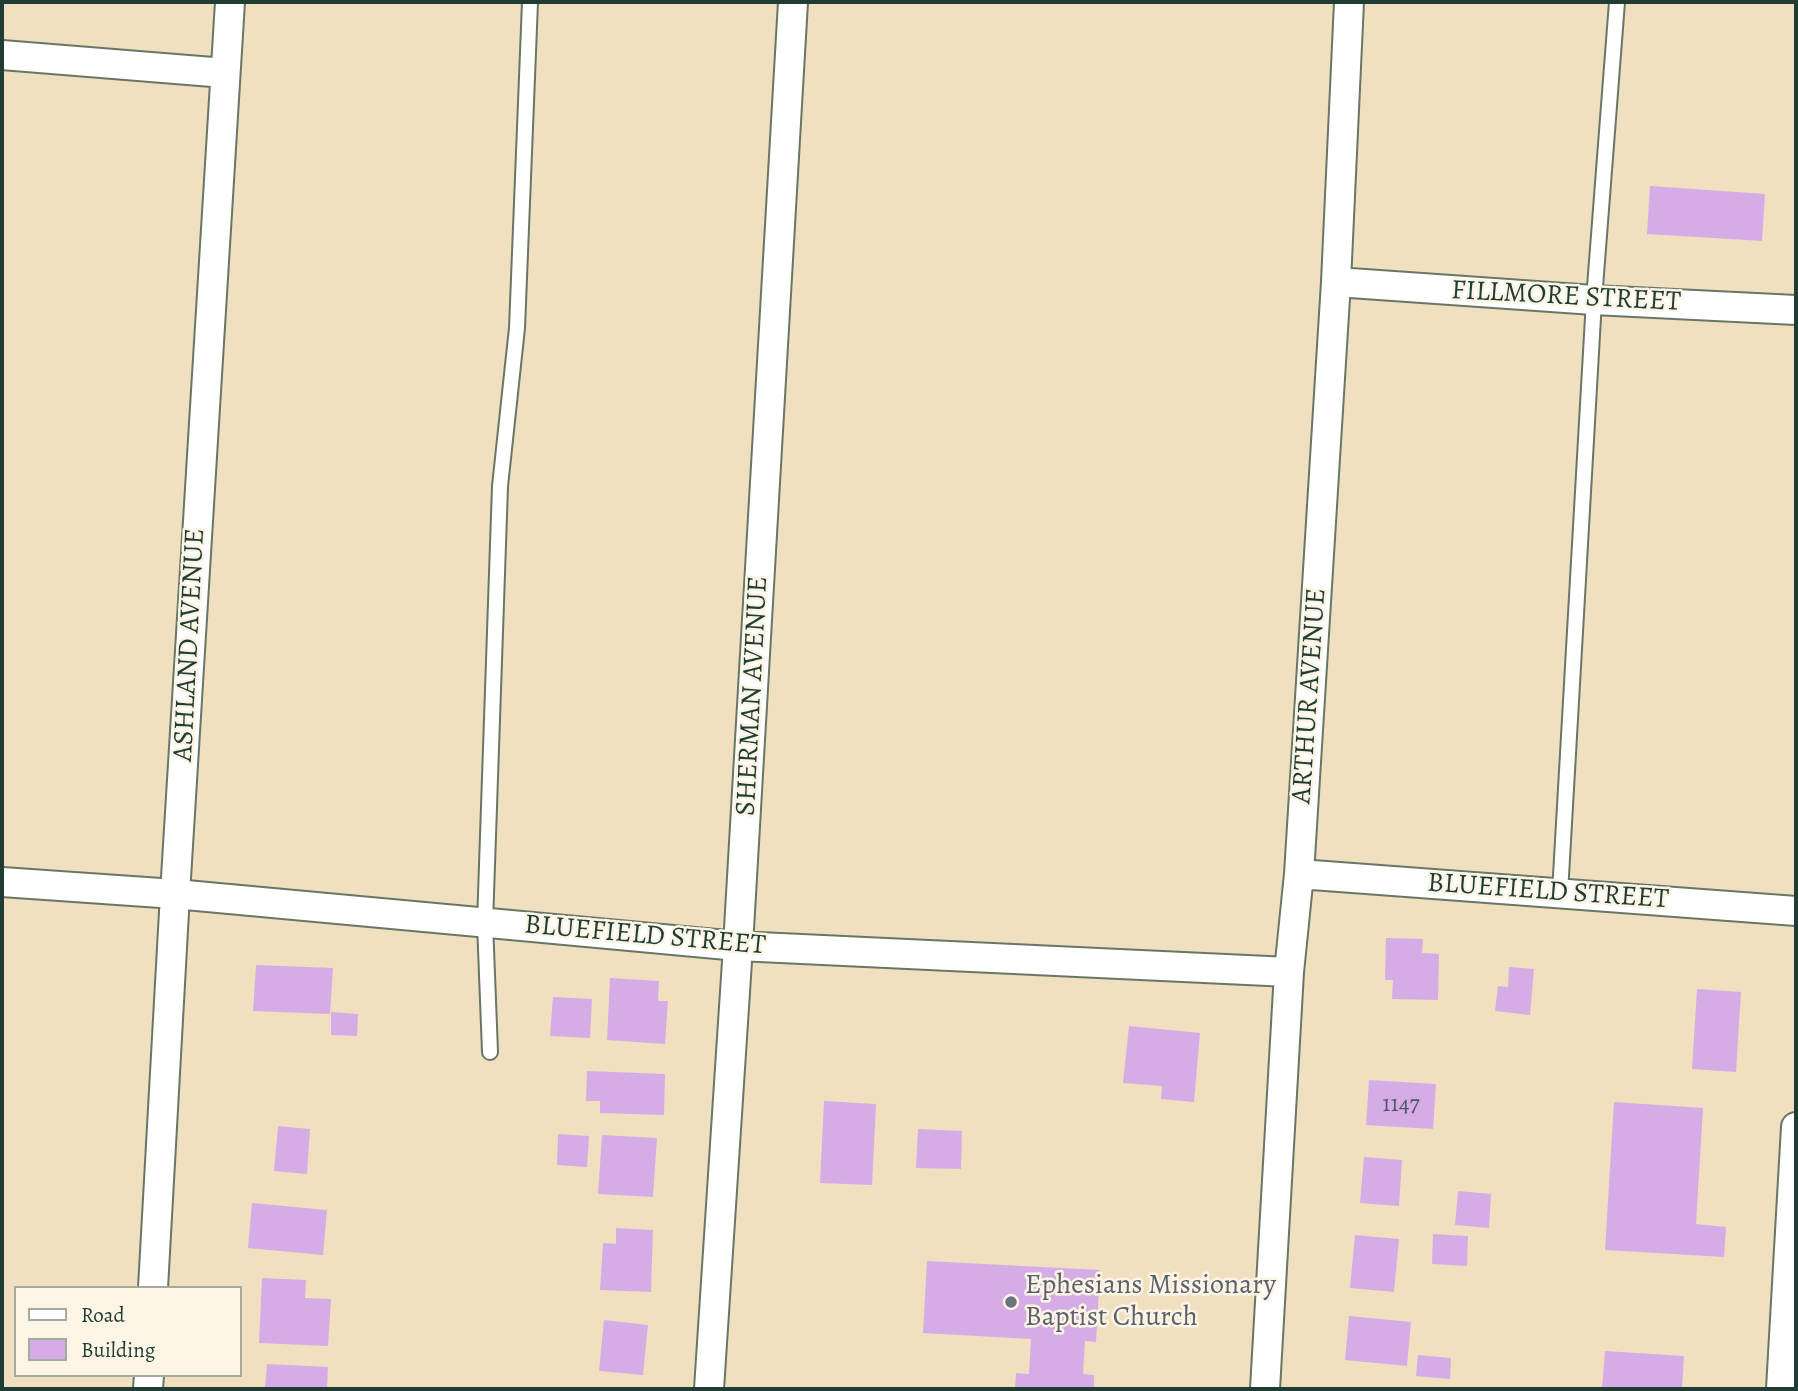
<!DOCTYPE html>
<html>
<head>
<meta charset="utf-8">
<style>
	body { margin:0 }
	#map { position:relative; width:1798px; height:1391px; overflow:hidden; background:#f0e0c0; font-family:Alegreya,serif }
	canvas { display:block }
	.frame { position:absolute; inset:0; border:4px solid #1f3d34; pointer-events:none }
	.legend { position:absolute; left:14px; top:1286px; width:228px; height:91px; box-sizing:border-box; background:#fcf5e5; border:2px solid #a4ab9e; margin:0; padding:9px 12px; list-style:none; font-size:21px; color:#1f3d34 }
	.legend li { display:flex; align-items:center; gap:14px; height:35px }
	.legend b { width:35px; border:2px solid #a4ab9e }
</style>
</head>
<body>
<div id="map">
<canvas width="1798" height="1391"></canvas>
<div class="frame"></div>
<ul class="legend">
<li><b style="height:9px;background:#fff"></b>Road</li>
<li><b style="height:19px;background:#d6ace6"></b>Building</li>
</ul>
</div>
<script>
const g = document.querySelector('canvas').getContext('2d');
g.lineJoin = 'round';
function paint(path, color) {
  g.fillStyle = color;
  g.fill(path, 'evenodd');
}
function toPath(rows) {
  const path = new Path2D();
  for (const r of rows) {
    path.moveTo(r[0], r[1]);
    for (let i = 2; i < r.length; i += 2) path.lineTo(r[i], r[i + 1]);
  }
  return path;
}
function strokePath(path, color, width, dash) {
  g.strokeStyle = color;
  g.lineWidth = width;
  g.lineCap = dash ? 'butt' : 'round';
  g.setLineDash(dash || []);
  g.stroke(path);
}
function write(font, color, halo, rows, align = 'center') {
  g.font = font + ' Alegreya,serif';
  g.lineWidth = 5;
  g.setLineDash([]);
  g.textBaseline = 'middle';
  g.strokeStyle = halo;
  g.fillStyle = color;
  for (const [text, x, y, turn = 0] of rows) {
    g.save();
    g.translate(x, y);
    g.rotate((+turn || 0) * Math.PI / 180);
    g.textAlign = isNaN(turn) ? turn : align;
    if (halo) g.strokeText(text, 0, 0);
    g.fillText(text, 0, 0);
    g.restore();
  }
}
paint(toPath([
	[1650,186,1765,194,1762,241,1647,234],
	[1386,938,1423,939,1422,953,1439,954,1438,1000,1392,999,1393,980,1385,980],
	[256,965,333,968,330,1014,253,1011],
	[1509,967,1534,969,1530,1015,1495,1011,1498,986,1508,987],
	[610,978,659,981,658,1001,668,1001,665,1044,607,1040],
	[1697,989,1741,992,1736,1072,1692,1069],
	[553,997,592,999,590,1038,550,1036],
	[331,1012,358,1014,357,1036,331,1035],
	[1129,1026,1200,1033,1194,1102,1161,1099,1162,1086,1123,1083],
	[587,1071,665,1074,664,1115,600,1113,600,1101,586,1101],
	[1369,1080,1436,1084,1433,1129,1366,1125],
	[824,1101,876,1104,872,1185,820,1183],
	[1614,1102,1703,1108,1696,1224,1726,1227,1724,1257,1605,1250],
	[278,1126,310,1129,307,1174,274,1171],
	[918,1129,962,1131,961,1169,916,1168],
	[558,1134,589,1136,587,1167,557,1165],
	[602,1135,657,1138,653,1197,598,1194],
	[1364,1157,1402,1160,1399,1206,1360,1203],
	[1458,1191,1491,1194,1489,1228,1455,1225],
	[252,1203,327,1210,323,1255,248,1248],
	[616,1228,653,1230,651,1292,600,1290,603,1243,616,1244],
	[1433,1234,1468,1236,1467,1266,1432,1264],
	[1355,1235,1399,1239,1394,1292,1350,1288],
	[927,1261,1100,1270,1096,1342,1085,1341,1083,1374,1094,1375,1094,1389,1015,1389,1016,1373,1029,1374,1031,1339,923,1333],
	[262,1278,306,1280,305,1298,331,1299,328,1346,259,1343],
	[1349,1316,1411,1322,1407,1366,1345,1360],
	[604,1320,648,1325,643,1375,599,1371],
	[1605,1351,1684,1356,1682,1389,1602,1389],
	[1418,1355,1451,1358,1450,1379,1416,1376],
	[267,1364,328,1367,327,1389,265,1389]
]), '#d6ace6');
const service = toPath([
	[1560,893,1594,300,1617,2],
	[490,1052,485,923,500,486,517,328,530,2]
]);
const minor = toPath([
	[2,55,225,73],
	[1336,282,1594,300,1796,310],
	[1299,874,1796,911],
	[2,882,175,894,738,946,1289,972],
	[153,1288,175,894,230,2],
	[148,1389,149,1375],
	[709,1389,738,946,793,2],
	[1265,1389,1289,972,1299,874,1336,282,1349,2],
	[1781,1389,1796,1127]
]);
strokePath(service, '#687665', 18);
strokePath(minor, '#687665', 32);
strokePath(service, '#fff', 14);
strokePath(minor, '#fff', 28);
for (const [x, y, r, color] of [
	[1011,1302,7,"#6b7280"]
]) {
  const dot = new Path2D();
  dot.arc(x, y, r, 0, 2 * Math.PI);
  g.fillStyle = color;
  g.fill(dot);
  strokePath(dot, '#fcf5e5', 2.5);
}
write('24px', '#4d5960', null, [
	["1147",1401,1105]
]);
write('28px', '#1f3d34', '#fcf5e5', [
	["FILLMORE STREET",1566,297,3],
	["ASHLAND AVENUE",190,645,-87],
	["SHERMAN AVENUE",753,696,-87],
	["ARTHUR AVENUE",1310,696,-86],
	["BLUEFIELD STREET",1548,892,4],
	["BLUEFIELD STREET",645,936,5]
]);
write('28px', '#5b616d', '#fcf5e5', [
	["Ephesians Missionary",1025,1286],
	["Baptist Church",1025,1318]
], 'left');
</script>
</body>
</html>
